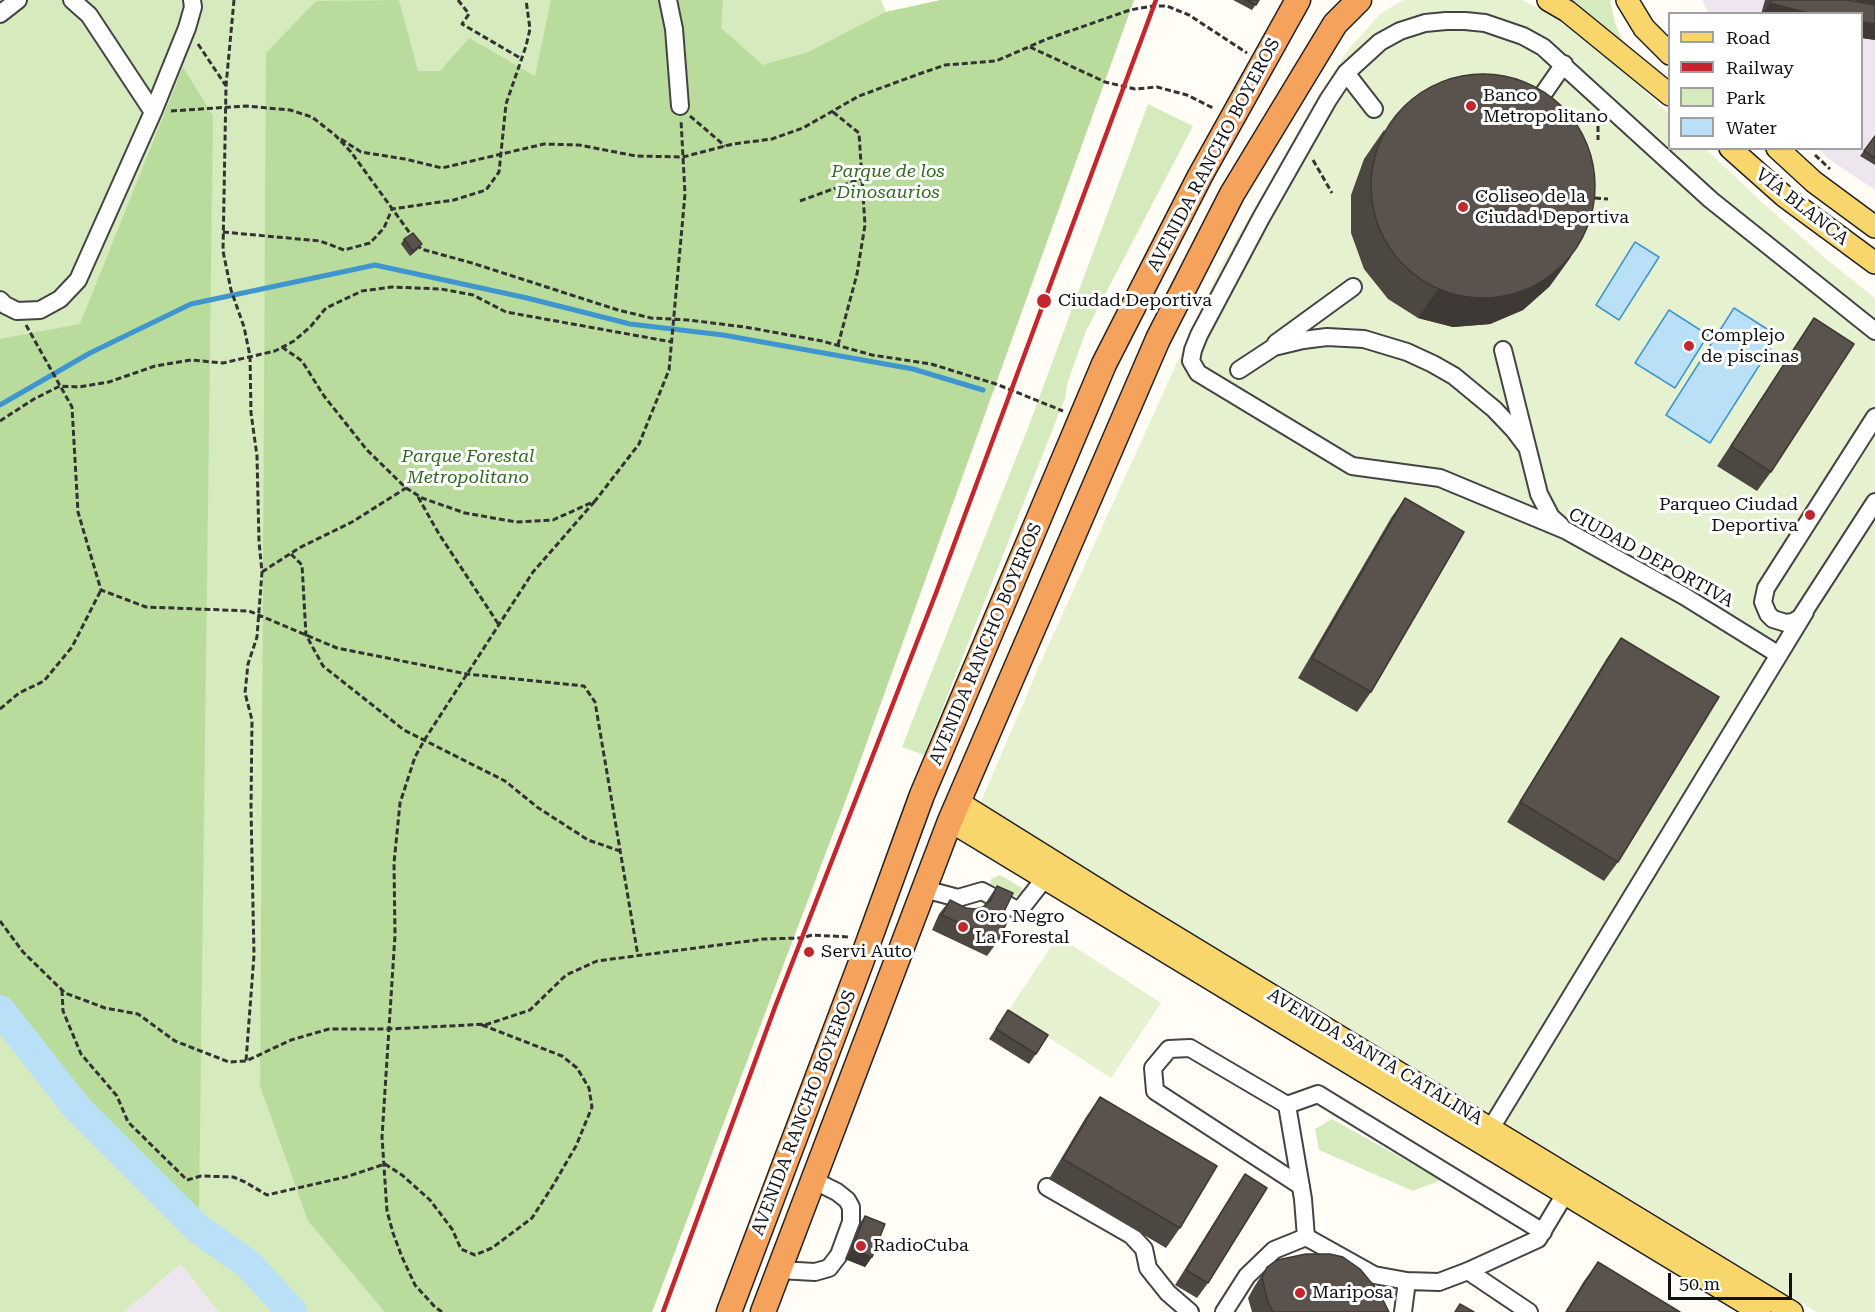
<!DOCTYPE html>
<html>
<head>
<meta charset="utf-8">
<style>
	body { margin:0 }
	#map { position:relative; width:1875px; height:1312px; overflow:hidden; background:#fffdf5; font-family:"Roboto Serif",serif }
	canvas { display:block }
	.legend { position:absolute; left:1668px; top:12px; width:195px; height:138px; box-sizing:border-box; background:#fff; border:2px solid #a0a0a0; margin:0; padding:8px 10px; list-style:none; font-size:18px; color:#111 }
	.legend li { display:flex; align-items:center; gap:12px; height:30px }
	.legend b { width:30px; border:2px solid #a0a0a0 }
	.scale { position:absolute; left:1668px; top:1273px; width:124px; height:27px; box-sizing:border-box; border:3px solid #111; border-top:0; padding-left:8px; font-size:18px; line-height:21px; white-space:nowrap; color:#111; -webkit-text-stroke:4px #fff; paint-order:stroke }
</style>
</head>
<body>
<div id="map">
<canvas width="1875" height="1312"></canvas>
<ul class="legend">
<li><b style="height:8px;background:#f9d66b"></b>Road</li>
<li><b style="height:8px;background:#c4262e"></b>Railway</li>
<li><b style="height:16px;background:#d5ebbd"></b>Park</li>
<li><b style="height:16px;background:#b9e0f7"></b>Water</li>
</ul>
<div class="scale">50 m</div>
</div>
<script>
const g = document.querySelector('canvas').getContext('2d');
g.lineJoin = 'round';
function paint(path, color) {
  g.fillStyle = color;
  g.fill(path, 'evenodd');
}
function toPath(rows) {
  const path = new Path2D();
  for (const r of rows) {
    if (r.length === 3) {
      path.moveTo(r[0] + r[2], r[1]);
      path.arc(r[0], r[1], r[2], 0, 2 * Math.PI);
      continue;
    }
    path.moveTo(r[0], r[1]);
    for (let i = 2; i < r.length; i += 2) path.lineTo(r[i], r[i + 1]);
  }
  return path;
}
function strokePath(path, color, width, dash) {
  g.strokeStyle = color;
  g.lineWidth = width;
  g.lineCap = dash ? 'butt' : 'round';
  g.setLineDash(dash || []);
  g.stroke(path);
}
function write(font, color, halo, rows, align = 'center') {
  g.font = font + ' "Roboto Serif",serif';
  g.lineWidth = 6;
  g.setLineDash([]);
  g.textBaseline = 'middle';
  g.strokeStyle = halo;
  g.fillStyle = color;
  for (const [text, x, y, turn = 0] of rows) {
    g.save();
    g.translate(x, y);
    g.rotate((+turn || 0) * Math.PI / 180);
    g.textAlign = isNaN(turn) ? turn : align;
    if (halo) g.strokeText(text, 0, 0);
    g.fillText(text, 0, 0);
    g.restore();
  }
}
paint(toPath([
	[1702,0,1875,0,1875,190,1827,158,1819,149,1862,148,1862,14,1709,13],
	[181,1264,218,1312,124,1312]
]), '#eee6ef');
paint(toPath([
	[0,0,881,0,886,12,941,0,1134,0,851,786,652,1312,218,1312,181,1264,124,1312,0,1312],
	[1573,0,1610,0,1615,23,1625,46],
	[1148,104,1193,126,1086,331,1068,381,1065,398,924,755,902,747,1029,425],
	[1000,875,1022,888,1023,893,1019,896,1012,897,995,890,990,885,991,879],
	[1332,1119,1441,1180,1413,1191,1319,1150,1315,1129]
]), '#d5ebbd');
paint(toPath([
	[399,0,418,71,440,71,469,38,535,76,551,0,723,0,721,28,763,65,808,52,886,12,941,0,1134,0,851,786,652,1312,385,1312,308,1221,260,1086,266,53,316,1],
	[183,67,213,116,199,1210,85,1103,0,994,0,339,80,324]
]), '#b9dc9c');
paint(toPath([
	[1403,0,1522,0,1554,16,1608,56,1669,114,1670,148,1706,149,1764,204,1825,258,1875,298,1875,1312,1816,1312,1497,1118,979,806,1043,657,1220,268,1334,71,1348,50,1380,14],
	[1058,936,1161,1003,1111,1078,1008,1011]
]), '#e6f2cf');
const water = toPath([
	[1635,242,1659,257,1619,320,1596,305,1635,242],
	[1734,308,1778,336,1710,443,1666,415,1734,308],
	[1669,310,1708,335,1675,388,1635,363,1669,310]
]);
paint(water, '#b9e0f7');
strokePath(water, '#3f96cf', 1.5);
strokePath(toPath([
	[0,405,90,353,191,304,375,265,527,298,630,324,723,335,913,369,983,390]
]), '#3f96cf', 5);
strokePath(toPath([
	[0,1010,78,1109,197,1228,248,1264,292,1312]
]), '#b9e0f7', 30);
const minor = toPath([
	[72,0,89,15,153,112],
	[668,0,674,29,680,106],
	[0,14,18,0],
	[1346,73,1374,109],
	[1541,97,1564,64],
	[0,300,5,305,17,311,40,310,60,299,78,280,153,112,187,28,193,7,192,0],
	[1276,343,1353,287],
	[1503,350,1539,494,1551,517,1561,526],
	[1239,370,1274,347,1303,340,1327,337,1364,339,1407,352,1433,364,1454,376,1494,409,1514,430,1526,446],
	[1875,417,1766,588,1763,602,1768,614,1773,619,1786,623,1793,622,1800,618,1875,502],
	[1779,655,1684,596,1565,530,1440,478,1352,466,1198,373,1191,361,1193,350,1199,335,1261,218,1328,100,1346,73,1380,42,1400,31,1425,23,1446,21,1465,21,1485,23,1523,36,1543,47,1711,200,1875,331],
	[924,889,958,898,982,891,1019,911,1045,878],
	[1287,1105,1190,1048,1169,1049,1153,1068,1155,1091,1301,1186],
	[1491,1128,1805,612],
	[1047,1187,1131,1235,1144,1249,1148,1268,1168,1293,1190,1312],
	[1543,1232,1318,1094,1287,1105,1303,1199,1306,1237,1374,1275,1407,1281,1439,1282,1468,1271,1538,1239,1565,1194],
	[779,1270,815,1272,829,1268,839,1255,851,1222,851,1207,847,1200,837,1192,813,1180],
	[1468,1271,1529,1312],
	[1224,1312,1247,1276,1274,1250,1306,1237],
	[1403,1312,1407,1281]
]);
const major = toPath([
	[1548,0,1567,11,1670,95],
	[1627,0,1644,28,1670,54],
	[1730,148,1784,196,1875,263],
	[1777,148,1814,182,1875,227],
	[958,802,1123,905,1792,1312],
	[950,821,1760,1312]
]);
const highway = toPath([
	[729,1312,860,965,922,795,1104,364,1200,176,1298,0],
	[763,1312,950,821,1158,339,1232,194,1335,24,1359,0]
]);
strokePath(minor, '#444', 20);
strokePath(major, '#222', 24);
strokePath(highway, '#222', 27);
strokePath(toPath([
	[234,0,226,86,223,251,231,290,244,327,250,356,251,413,257,456,259,542,262,572,257,637,248,664,245,693,252,720,251,808,254,955,246,1061],
	[458,0,469,14,462,24,522,59],
	[198,44,226,86],
	[1030,47,1105,82,1135,89,1157,87,1187,95,1215,109],
	[171,111,246,106,290,110,312,117,335,135,351,152,412,236],
	[833,112,859,133,865,225,857,274,838,345],
	[690,116,725,146],
	[1598,117,1598,140],
	[341,139,361,152,405,159,442,168,544,144,579,145,636,156,683,157,733,144,772,139,803,128,859,96,919,74,945,65,996,61,1047,39,1130,10,1153,6,1167,6,1189,15,1247,53],
	[1815,155,1830,169],
	[1313,160,1332,193],
	[1595,198,1608,199],
	[800,201,863,178],
	[223,232,320,241,344,250,370,243,384,228,392,209,454,200,486,190,499,172,506,104,526,46,530,29,526,0],
	[417,244,421,249,472,263,618,310,651,318,688,320,745,327,822,341,872,355,931,364,996,384,1063,411],
	[26,325,72,407,78,512,101,590,146,607,249,611,337,648,467,674,584,686,595,702,638,956],
	[282,347,302,361,324,396,367,450,406,488,422,498,465,513,516,522,553,520,595,501,639,444,669,370,685,194,681,120],
	[0,421,34,399,60,386,79,387,109,382,155,366,191,360,223,363,275,351,294,341,311,326,326,308,362,291,392,287,441,289,473,295,506,312,672,342],
	[418,497,439,534,499,625],
	[291,554,302,565,306,635,323,666,404,730,505,781,537,807,588,840,620,851],
	[262,572,299,548,352,522,406,488],
	[0,709,19,693,44,681,72,647,101,590],
	[0,921,23,952,65,993,105,1008,138,1014,175,1041,229,1062,246,1061,291,1040,329,1029,388,1029,488,1024,530,1010,566,975,597,961,764,939,802,938,812,935,850,937],
	[62,990,63,1011,81,1054,117,1096,128,1122,187,1180,201,1176,233,1177,245,1182,267,1195,346,1177,385,1164,402,1175,430,1200,452,1229,461,1249,475,1255,492,1248,532,1218,552,1187,576,1146,592,1107,589,1088,577,1068,562,1056,482,1025],
	[442,1312,435,1307,415,1285,402,1257,393,1233,387,1211,382,1137,395,935,394,863,400,803,415,757,425,739,533,572,595,501]
]), '#333', 3, [6, 3]);
strokePath(minor, '#fff', 16);
strokePath(major, '#f9d66b', 21);
strokePath(highway, '#f5a25d', 24);
strokePath(toPath([
	[663,1312,775,1007,936,593,1156,0]
]), '#c4262e', 4.5);
paint(toPath([
	[1233,0,1259,0,1252,10],
	[1765,0,1848,0,1875,5,1875,40,1862,38,1862,14,1761,14],
	[1384,130,1550,286,1523,310,1490,324,1453,327,1418,318,1388,299,1364,269,1351,233,1351,195,1364,159],
	[1875,136,1875,165,1860,156],
	[404,239,418,249,410,256,401,244],
	[1814,318,1771,472,1757,491,1717,466],
	[1405,498,1371,692,1357,712,1298,678,1391,518],
	[1621,638,1618,862,1604,881,1507,822,1607,658],
	[997,886,1002,916,998,941,987,956,932,930,939,914,950,900,966,908,975,909,983,907],
	[1008,1010,1036,1054,1029,1064,989,1039],
	[1100,1097,1180,1228,1166,1248,1049,1179,1086,1117],
	[1245,1174,1208,1283,1197,1298,1175,1285,1235,1189],
	[865,1216,872,1257,865,1267,845,1259,858,1226],
	[1598,1262,1680,1312,1565,1312,1584,1281],
	[1267,1267,1389,1312,1252,1312,1248,1298,1254,1287]
]), '#4d4742');
paint(toPath([
	[1851,0,1875,0,1875,5],
	[1770,3,1812,14,1762,14],
	[1862,22,1875,24,1875,40,1862,38],
	[422,244,418,249,410,256,413,251],
	[1571,257,1550,286,1523,310,1490,324,1453,327,1418,318,1438,289],
	[852,1249,872,1257,865,1267,845,1259]
]), '#3f3936');
const building = toPath([
	[1246,0,1259,0,1256,5,1246,0],
	[1771,0,1848,0,1875,5,1875,24,1862,22,1862,14,1812,14,1770,3,1771,0],
	[1483,186,112],
	[1875,136,1875,158,1864,151,1875,136],
	[413,233,422,244,413,251,404,239,413,233],
	[1814,318,1854,344,1771,472,1731,446,1814,318],
	[1405,498,1464,532,1371,692,1312,658,1405,498],
	[1621,638,1719,697,1618,862,1520,802,1621,638],
	[997,886,1013,893,1002,916,1008,920,998,941,942,915,950,900,966,908,975,909,983,907,991,900,997,886],
	[1008,1010,1048,1035,1036,1054,996,1029,1008,1010],
	[1100,1097,1217,1166,1180,1228,1063,1159,1100,1097],
	[1245,1174,1267,1188,1208,1283,1186,1270,1245,1174],
	[865,1216,885,1224,872,1257,852,1249,865,1216],
	[1306,1254,1330,1254,1343,1257,1360,1269,1379,1292,1389,1312,1273,1312,1268,1302,1262,1278,1267,1267,1277,1260,1306,1254],
	[1598,1262,1680,1312,1569,1312,1567,1311,1598,1262],
	[1460,1304,1474,1312,1455,1312,1460,1304]
]);
paint(building, '#5a524d');
strokePath(building, '#3f3936', 1.5);
for (const [x, y, r, color] of [
	[1471,106,6,"#c4262e"],
	[1463,207,6,"#c4262e"],
	[1044,301,8,"#c4262e"],
	[1689,346,6,"#c4262e"],
	[1810,515,6,"#c4262e"],
	[963,927,6,"#c4262e"],
	[809,952,6,"#c4262e"],
	[861,1246,6,"#c4262e"],
	[1300,1293,6,"#c4262e"]
]) {
  const dot = new Path2D();
  dot.arc(x, y, r, 0, 2 * Math.PI);
  g.fillStyle = color;
  g.fill(dot);
  strokePath(dot, '#fff', 2);
}
write('18px', '#111', '#fff', [
	["Banco",1483,96],
	["Metropolitano",1483,117],
	["Coliseo de la",1475,197],
	["Ciudad Deportiva",1475,218],
	["Ciudad Deportiva",1058,301],
	["Complejo",1701,336],
	["de piscinas",1701,357],
	["Parqueo Ciudad",1798,505,"right"],
	["Deportiva",1798,526,"right"],
	["Oro Negro",975,917],
	["La Forestal",975,938],
	["Servi Auto",821,952],
	["RadioCuba",873,1246],
	["Mariposa",1312,1293]
], 'left');
write('18px', '#111', '#fff', [
	["AVENIDA RANCHO BOYEROS",1214,155,-62],
	["VÍA BLANCA",1802,207,38],
	["CIUDAD DEPORTIVA",1651,558,29],
	["AVENIDA RANCHO BOYEROS",986,644,-67],
	["AVENIDA SANTA CATALINA",1375,1057,31],
	["AVENIDA RANCHO BOYEROS",804,1113,-69]
]);
write('italic 18px', '#2f6b1f', '#fff', [
	["Parque de los",888,172],
	["Dinosaurios",888,193],
	["Parque Forestal",468,457],
	["Metropolitano",468,478]
]);
</script>
</body>
</html>
